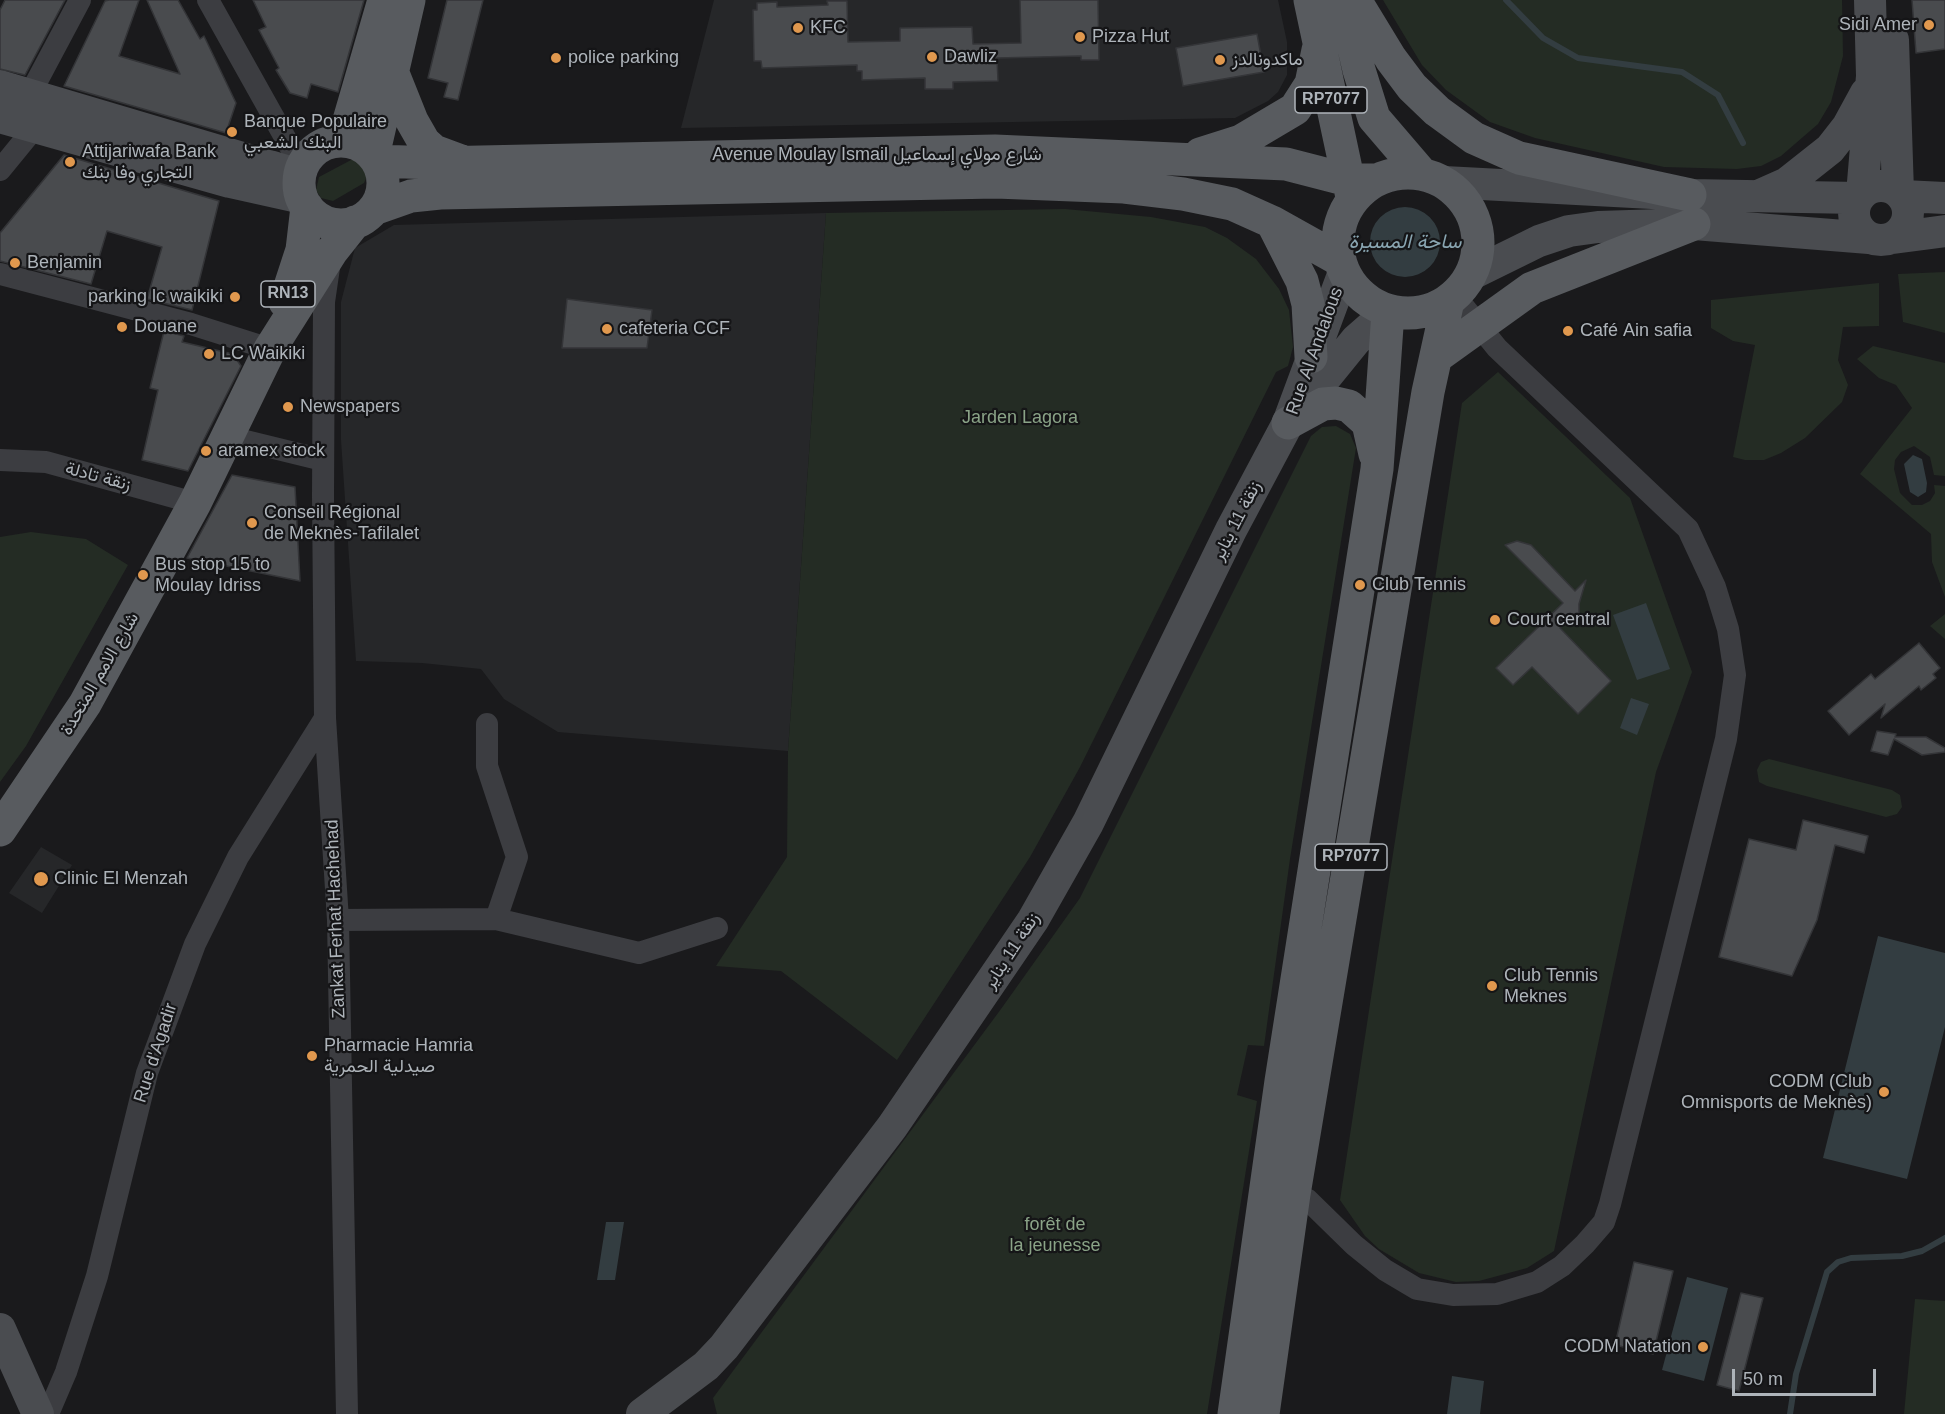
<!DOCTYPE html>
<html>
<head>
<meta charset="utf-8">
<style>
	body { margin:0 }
	#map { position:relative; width:1945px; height:1414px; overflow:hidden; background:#1a1a1c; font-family:Helvetica,sans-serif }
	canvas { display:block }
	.scale { position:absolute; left:1732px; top:1369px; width:144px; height:27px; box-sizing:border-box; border:3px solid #aeb4ba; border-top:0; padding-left:8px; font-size:18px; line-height:21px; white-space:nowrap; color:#aeb4ba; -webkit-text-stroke:4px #151517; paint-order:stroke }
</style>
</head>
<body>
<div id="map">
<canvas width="1945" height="1414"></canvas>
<div class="scale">50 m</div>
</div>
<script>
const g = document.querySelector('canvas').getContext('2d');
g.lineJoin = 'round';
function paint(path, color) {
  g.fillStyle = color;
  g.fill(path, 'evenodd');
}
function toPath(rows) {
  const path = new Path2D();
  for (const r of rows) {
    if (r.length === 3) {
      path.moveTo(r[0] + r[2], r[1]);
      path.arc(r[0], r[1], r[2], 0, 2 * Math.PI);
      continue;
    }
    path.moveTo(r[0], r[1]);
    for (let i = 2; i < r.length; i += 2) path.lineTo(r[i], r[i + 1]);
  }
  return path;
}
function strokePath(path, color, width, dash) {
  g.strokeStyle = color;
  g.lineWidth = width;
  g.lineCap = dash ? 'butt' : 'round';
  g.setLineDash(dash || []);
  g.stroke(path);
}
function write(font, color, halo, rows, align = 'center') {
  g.font = font + ' Helvetica,Vazirmatn,sans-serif';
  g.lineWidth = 4.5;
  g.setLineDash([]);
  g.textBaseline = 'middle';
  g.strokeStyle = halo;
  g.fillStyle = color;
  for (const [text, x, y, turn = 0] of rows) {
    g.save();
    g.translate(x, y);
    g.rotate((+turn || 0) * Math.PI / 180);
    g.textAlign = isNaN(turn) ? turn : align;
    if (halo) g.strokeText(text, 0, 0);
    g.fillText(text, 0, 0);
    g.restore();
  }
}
paint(toPath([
	[714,0,1278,0,1287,42,1287,75,1278,92,1268,101,1235,118,681,128],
	[826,213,788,751,558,732,504,699,481,669,422,663,356,661,341,440,341,302,355,248,394,225],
	[41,847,72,865,42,913,9,893]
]), '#262729');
paint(toPath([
	[1383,0,1842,0,1843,56,1831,102,1818,124,1781,156,1761,166,1737,169,1664,167,1535,138,1490,122,1446,90,1422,65],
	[351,160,359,160,368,174,364,183,333,201,321,198,316,190,319,177],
	[1065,209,1151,217,1205,227,1227,238,1256,259,1279,289,1289,310,1293,347,1288,366,1276,372,1080,767,1030,857,897,1060,781,971,716,966,787,857,788,751,826,213],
	[1945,272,1945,333,1903,322,1898,274],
	[1879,283,1879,326,1843,327,1838,360,1848,385,1842,402,1805,438,1781,453,1764,460,1745,460,1733,457,1755,345,1733,341,1711,328,1711,300],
	[1873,346,1945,363,1945,476,1934,475,1930,457,1914,446,1901,452,1895,460,1894,469,1900,493,1912,505,1922,505,1930,501,1935,493,1934,485,1945,486,1945,597,1932,562,1931,534,1860,474,1912,408,1896,385,1879,378,1857,359],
	[1498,372,1630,498,1692,672,1656,772,1554,1251,1527,1268,1479,1281,1456,1282,1419,1273,1379,1249,1365,1236,1340,1200,1462,403],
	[1336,426,1350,434,1356,448,1290,859,1264,1046,1248,1045,1237,1095,1257,1101,1207,1414,717,1414,713,1398,1001,1009,1080,898,1311,436,1322,427],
	[31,532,86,539,128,565,26,746,0,782,0,537],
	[1945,614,1945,639,1930,626],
	[1769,759,1892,790,1900,795,1902,807,1897,814,1886,817,1767,786,1759,782,1757,770,1761,762],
	[1915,1299,1945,1301,1945,1414,1904,1414]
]), '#242c24');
paint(toPath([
	[1405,242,35],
	[1913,455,1922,459,1927,483,1926,492,1918,497,1910,492,1904,464],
	[1646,603,1670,669,1637,680,1613,615],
	[1631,698,1649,704,1637,735,1620,728],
	[1878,936,1945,953,1945,1027,1907,1179,1823,1158],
	[606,1222,624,1222,615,1280,597,1280],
	[1687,1277,1728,1288,1704,1381,1662,1370],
	[1452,1376,1484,1381,1480,1414,1447,1414]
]), '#333d41');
strokePath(toPath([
	[1506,0,1543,38,1578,58,1682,72,1718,95,1743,143],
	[1790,1414,1796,1374,1827,1272,1838,1262,1851,1258,1902,1256,1922,1251,1945,1238]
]), '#333d41', 6);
const building = toPath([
	[5,0,65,0,25,75,0,69,0,10,5,0],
	[109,0,139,0,119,56,180,74,147,0,178,0,200,39,204,36,236,103,226,133,64,86,105,1,109,0],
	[253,0,364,0,338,92,311,84,307,98,290,93,276,70,279,68,259,30,266,27,253,0],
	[447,0,483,0,458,100,444,97,448,83,428,78,447,0],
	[1020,0,1098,0,1099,60,1081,60,1081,56,997,58,998,81,953,82,953,89,925,89,925,78,862,80,862,71,857,71,857,65,762,68,761,61,754,61,753,10,757,10,757,3,777,2,777,7,828,5,827,1,847,1,848,42,900,41,900,28,972,27,973,44,1021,43,1020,0],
	[1912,0,1945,0,1945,49,1916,53,1912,0],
	[1257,34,1264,72,1183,86,1176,48,1257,34],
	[64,155,219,201,192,310,147,299,162,247,107,231,91,284,0,261,0,233,64,155],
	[567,299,652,310,647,348,562,348,567,299],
	[164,331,184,336,182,342,233,354,241,366,188,471,142,460,158,390,150,388,164,331],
	[232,475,295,487,300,581,187,558,232,475],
	[1517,541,1531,545,1575,591,1586,580,1579,604,1579,620,1574,614,1560,628,1611,681,1578,714,1532,667,1513,685,1496,668,1563,603,1505,545,1517,541],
	[1919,643,1940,668,1933,674,1936,678,1921,690,1919,686,1881,718,1885,704,1849,735,1828,711,1871,674,1875,679,1919,643],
	[1877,731,1896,734,1895,737,1926,737,1945,748,1945,752,1922,755,1894,739,1888,755,1871,751,1877,731],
	[1803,820,1868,836,1864,853,1835,845,1817,920,1792,976,1719,957,1749,839,1796,850,1803,820],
	[1634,1262,1673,1271,1653,1354,1615,1345,1634,1262],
	[1741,1293,1763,1298,1739,1391,1717,1385,1741,1293]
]);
paint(building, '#494b4e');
strokePath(building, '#343538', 1.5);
strokePath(toPath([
	[208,0,302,168],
	[30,94,80,0],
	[0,170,36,126],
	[330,261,324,302,323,496,325,718,338,920,347,1414],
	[0,274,191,324,270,349],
	[229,437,323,460],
	[0,460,46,462,195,503],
	[487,724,487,766,517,857,496,919],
	[338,920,496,919,639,953,717,928],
	[1282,1191,1308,1200,1354,1245,1385,1270,1417,1289,1453,1295,1497,1294,1537,1282,1562,1266,1585,1244,1604,1222,1610,1204,1726,739,1735,675,1728,629,1715,587,1688,529,1497,348,1455,296],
	[48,1414,66,1372,97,1276,147,1073,195,944,238,857,325,718]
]), '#3c3d41', 22);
strokePath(toPath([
	[1893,40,1898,192],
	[0,86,300,175],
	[0,117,230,182,302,198],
	[1444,182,1690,195,1858,198],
	[1881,213,27],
	[1862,194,1872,76,1870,0],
	[1760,195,1787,183,1830,149,1848,126,1866,93],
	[1903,196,1945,198],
	[1893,238,1945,231],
	[1472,274,1539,241,1569,231,1598,227,1694,224,1869,238],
	[1300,409,1356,340,1388,312],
	[0,1329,38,1414],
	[642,1414,706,1366,724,1347,892,1127,1033,920,1088,823,1231,530,1288,423,1344,272]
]), '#4a4c50', 32);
strokePath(toPath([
	[1310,0,1352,197],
	[1343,0,1359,70,1374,118,1422,174],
	[1355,0,1391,59,1412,87,1437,111,1474,138,1519,158,1690,195],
	[392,71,412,121,424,142,434,151,461,161],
	[343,141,384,0],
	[341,183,42],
	[1200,154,1241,141,1295,109,1311,84,1318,50],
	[373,156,409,0],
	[377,161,434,163,995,151,1286,164,1348,180,1375,180],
	[1408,243,70],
	[374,209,411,196,440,193,996,182,1124,187,1183,194,1232,204,1272,222,1340,260],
	[1272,222,1302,281,1308,304,1311,357],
	[285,302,302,250,307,207],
	[1436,357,1532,288,1694,224],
	[1288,423,1323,404,1336,403,1349,406,1368,423,1375,454],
	[0,830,85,704,195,503,270,349,332,251,355,222],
	[1234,1414,1281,1081,1377,469,1388,312],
	[1263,1414,1294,1194,1428,392,1448,301]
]), '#585b5f', 33);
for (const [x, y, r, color] of [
	[1929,25,6,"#e0984e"],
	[798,28,6,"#e0984e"],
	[1080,37,6,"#e0984e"],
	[932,57,6,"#e0984e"],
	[556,58,6,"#e0984e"],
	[1220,60,6,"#e0984e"],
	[232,132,6,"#e0984e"],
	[70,162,6,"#e0984e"],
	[15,263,6,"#e0984e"],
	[235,297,6,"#e0984e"],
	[122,327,6,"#e0984e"],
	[607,329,6,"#e0984e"],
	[1568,331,6,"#e0984e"],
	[209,354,6,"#e0984e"],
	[288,407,6,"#e0984e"],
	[206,451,6,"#e0984e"],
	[252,523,6,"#e0984e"],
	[143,575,6,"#e0984e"],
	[1360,585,6,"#e0984e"],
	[1495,620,6,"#e0984e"],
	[41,879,8,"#e0984e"],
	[1492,986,6,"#e0984e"],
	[312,1056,6,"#e0984e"],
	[1884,1092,6,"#e0984e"],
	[1703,1347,6,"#e0984e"]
]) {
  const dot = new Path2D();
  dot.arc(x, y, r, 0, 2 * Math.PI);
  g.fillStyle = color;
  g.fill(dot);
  strokePath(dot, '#151517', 2);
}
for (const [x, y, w] of [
	[1331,100,72],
	[288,294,54],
	[1351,857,72]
]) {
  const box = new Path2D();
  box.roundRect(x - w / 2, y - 13, w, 26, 4.5);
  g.fillStyle = '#151517';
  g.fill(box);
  strokePath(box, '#aeb4ba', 1.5);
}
write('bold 16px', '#aeb4ba', null, [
	["RP7077",1331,100],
	["RN13",288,294],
	["RP7077",1351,857]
]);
write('18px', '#aeb4ba', '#151517', [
	["Sidi Amer",1917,25,"right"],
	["KFC",810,28],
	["Pizza Hut",1092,37],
	["Dawliz",944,57],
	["police parking",568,58],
	["ماكدونالدز",1232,60],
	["Banque Populaire",244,122],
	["البنك الشعبي",244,143],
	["Attijariwafa Bank",82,152],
	["التجاري وفا بنك",82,173],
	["Benjamin",27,263],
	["parking lc waikiki",223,297,"right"],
	["Douane",134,327],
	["cafeteria CCF",619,329],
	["Café Ain safia",1580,331],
	["LC Waikiki",221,354],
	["Newspapers",300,407],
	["aramex stock",218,451],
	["Conseil Régional",264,513],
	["de Meknès-Tafilalet",264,534],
	["Bus stop 15 to",155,565],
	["Moulay Idriss",155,586],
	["Club Tennis",1372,585],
	["Court central",1507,620],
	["Clinic El Menzah",54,879],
	["Club Tennis",1504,976],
	["Meknes",1504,997],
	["Pharmacie Hamria",324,1046],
	["صيدلية الحمرية",324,1067],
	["CODM (Club",1872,1082,"right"],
	["Omnisports de Meknès)",1872,1103,"right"],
	["CODM Natation",1691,1347,"right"]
], 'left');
write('18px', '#aeb4ba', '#151517', [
	["Avenue Moulay Ismail شارع مولاي إسماعيل",877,155],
	["Rue Al Andalous",1315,351,-70],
	["زنقة تادلة",98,477,15],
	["زنقة 11 يناير",1237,521,-63],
	["شارع الامم المتحدة",100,674,-60],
	["Zankat Ferhat Hachehad",336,919,-92],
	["زنقة 11 يناير",1012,951,-57],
	["Rue d'Agadir",156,1053,-72]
]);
write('18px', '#8aa387', '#151517', [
	["Jarden Lagora",1020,418],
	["forêt de",1055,1225],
	["la jeunesse",1055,1246]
]);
write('italic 20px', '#89a5b1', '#151517', [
	["ساحة المسيرة",1405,242]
]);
</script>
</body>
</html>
